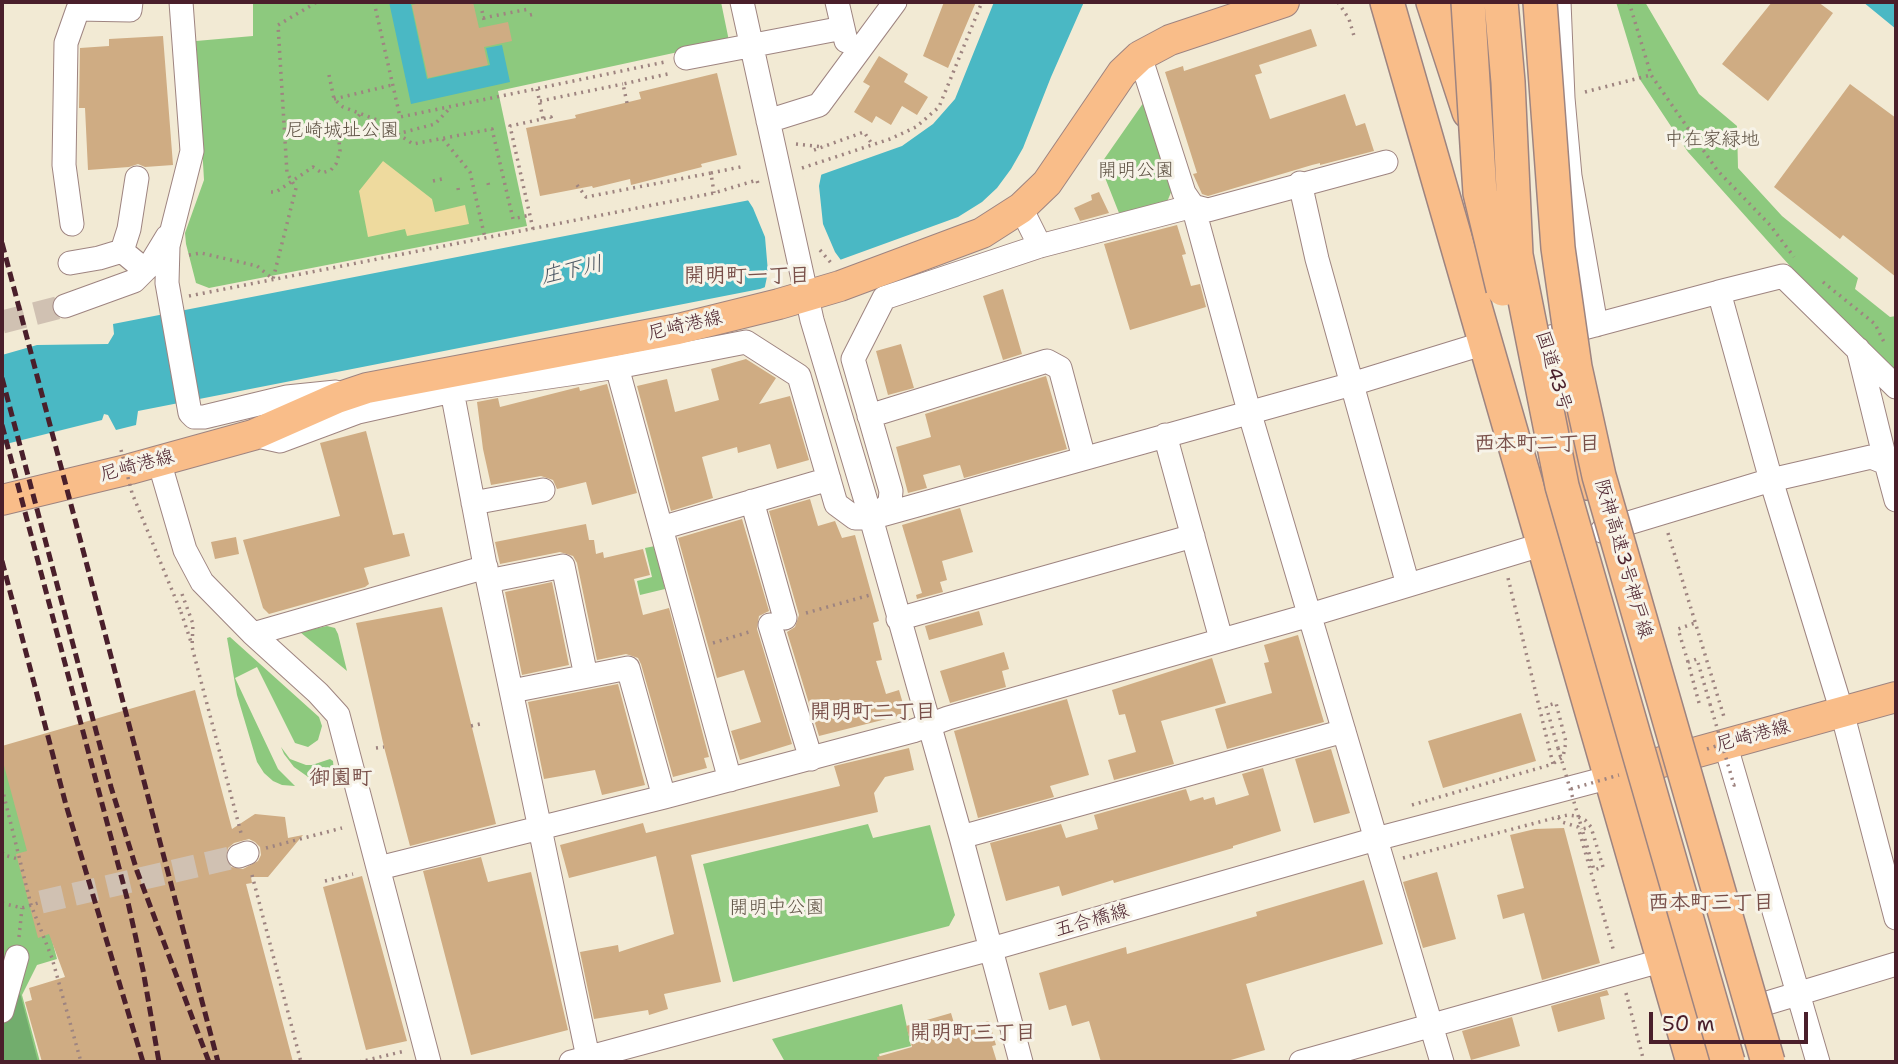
<!DOCTYPE html>
<html>
<head>
<meta charset="utf-8">
<style>
	body { margin:0 }
	#map { position:relative; width:1898px; height:1064px; overflow:hidden; background:#f2ead4; font-family:"Shantell Sans",sans-serif }
	canvas { display:block }
	.frame { position:absolute; inset:0; border:4px solid #4a1f2b; pointer-events:none }
	.scale { position:absolute; left:1649px; top:1012px; width:159px; height:32px; box-sizing:border-box; border:4px solid #4a1f2b; border-top:0; padding-left:9px; font-size:21px; line-height:24px; white-space:nowrap; color:#4a1f2b; -webkit-text-stroke:5px #f7f3e8; paint-order:stroke }
</style>
</head>
<body>
<div id="map">
<canvas width="1898" height="1064"></canvas>
<div class="frame"></div>
<div class="scale">50 m</div>
</div>
<script>
const g = document.querySelector('canvas').getContext('2d');
g.lineJoin = 'round';
function paint(path, color) {
  g.fillStyle = color;
  g.fill(path, 'evenodd');
}
function toPath(rows) {
  const path = new Path2D();
  for (const r of rows) {
    path.moveTo(r[0], r[1]);
    for (let i = 2; i < r.length; i += 2) path.lineTo(r[i], r[i + 1]);
  }
  return path;
}
function strokePath(path, color, width, dash) {
  g.strokeStyle = color;
  g.lineWidth = width;
  g.lineCap = dash ? 'butt' : 'round';
  g.setLineDash(dash || []);
  g.stroke(path);
}
function write(font, color, halo, rows, align = 'center') {
  g.font = font + ' "Shantell Sans","Klee One",sans-serif';
  g.lineWidth = 6;
  g.setLineDash([]);
  g.textBaseline = 'middle';
  g.strokeStyle = halo;
  g.fillStyle = color;
  for (const [text, x, y, turn = 0] of rows) {
    g.save();
    g.translate(x, y);
    g.rotate((+turn || 0) * Math.PI / 180);
    g.textAlign = isNaN(turn) ? turn : align;
    if (halo) g.strokeText(text, 0, 0);
    g.fillText(text, 0, 0);
    g.restore();
  }
}
paint(toPath([
	[253,2,721,2,729,41,498,91,527,226,209,288,196,283,186,244,185,233,204,180,196,41,253,36],
	[1616,2,1645,2,1699,94,1737,126,1738,168,1782,216,1858,278,1855,289,1890,317,1896,316,1896,371,1790,266,1688,152,1639,78],
	[1146,99,1174,185,1167,202,1119,213,1100,165],
	[655,546,665,589,640,595,637,581,652,577,645,548],
	[327,626,335,628,338,634,347,671,300,632],
	[230,637,319,717,322,726,318,740,308,747,295,743,257,667,235,678,278,769,295,786,282,785,273,781,264,773,257,762,237,695,227,638],
	[281,747,290,759,306,765,312,765,330,759,333,761,334,774,322,779,311,779,294,767,284,754],
	[2,750,57,959,37,965,22,995,40,1062,2,1062],
	[868,824,873,838,930,825,955,915,949,926,733,982,703,864],
	[902,1004,911,1046,879,1054,881,1062,785,1062,772,1039]
]), '#8dc97e');
paint(toPath([
	[20,993,38,1062,2,1062,2,1023]
]), '#72ad6d');
paint(toPath([
	[383,161,432,199,435,212,465,205,469,224,407,236,405,229,368,237,359,191]
]), '#eeda9e');
paint(toPath([
	[389,2,417,2,411,4,427,79,490,65,486,48,502,45,510,82,411,104],
	[994,2,1084,2,1051,77,1023,148,1011,169,997,188,982,202,958,217,760,289,138,411,136,425,116,430,108,415,104,414,102,420,2,445,2,355,37,345,108,344,114,334,113,324,750,200,902,146,933,124,955,99],
	[1863,2,1896,2,1896,29]
]), '#4ab8c4');
paint(toPath([
	[822,171,819,186,823,224,835,252,843,263,764,291,768,272,765,237,753,208,746,197]
]), '#f2ead4');
paint(toPath([
	[425,2,473,2,479,28,508,22,512,41,484,47,488,65,428,78,412,5],
	[944,2,976,2,948,68,923,56],
	[1772,2,1818,2,1833,13,1768,101,1722,64],
	[1311,29,1317,46,1259,65,1262,73,1255,75,1270,119,1345,94,1356,126,1365,123,1374,151,1320,165,1320,163,1312,165,1208,196,1202,194,1193,174,1197,173,1165,72,1183,66,1184,71],
	[163,36,173,165,145,167,138,164,129,167,88,170,85,108,79,108,80,48,109,46,109,39],
	[879,56,908,74,904,82,928,97,917,115,902,106,891,125,876,116,872,123,854,112,870,86,863,82],
	[717,73,737,155,701,164,702,167,631,185,630,179,593,188,592,186,540,196,526,128,576,118,575,115,641,99,639,92],
	[1850,84,1896,118,1896,277,1843,235,1840,239,1774,187],
	[1099,192,1109,213,1080,221,1074,208,1092,200,1091,195],
	[1177,225,1186,254,1182,255,1191,286,1200,284,1206,307,1130,330,1104,244],
	[1003,289,1022,354,1003,360,983,296],
	[901,344,914,388,888,395,876,351],
	[746,359,776,378,759,404,790,396,809,460,777,469,770,444,738,453,737,447,702,457,713,498,671,511,637,386,667,379,675,412,719,400,711,369],
	[1046,376,1067,449,964,478,960,465,923,475,927,488,908,493,896,447,931,437,925,414],
	[607,384,637,493,592,505,586,482,557,489,553,480,541,476,491,485,483,449,477,402,498,398,500,407,579,387,580,391],
	[366,431,393,535,404,533,410,556,364,568,369,584,365,587,269,614,263,608,243,540,340,516,320,443],
	[810,499,818,526,835,521,842,538,855,535,879,621,873,623,882,660,876,661,886,694,899,690,906,714,819,736,787,632,795,627,799,615,769,511],
	[960,508,973,552,942,561,947,580,940,582,943,592,917,599,916,595,922,593,902,525],
	[742,519,769,611,759,616,757,629,792,744,740,760,731,731,761,722,744,670,717,678,678,538],
	[586,524,589,540,594,540,596,554,603,552,604,558,643,549,650,575,634,579,643,615,669,608,709,757,704,758,707,768,673,777,641,664,638,658,626,654,597,660,577,563,573,556,560,552,500,564,495,542],
	[236,537,239,554,215,559,211,542],
	[552,582,569,665,522,675,505,592],
	[442,607,496,824,410,846,384,747,356,623],
	[979,611,983,625,929,640,925,626],
	[1298,635,1324,722,1227,749,1215,709,1272,693,1264,663,1269,662,1264,645],
	[1004,652,1009,669,1002,671,1006,687,950,703,940,671],
	[1212,658,1226,703,1161,721,1174,764,1114,780,1108,760,1136,752,1125,714,1119,715,1112,690],
	[618,684,645,785,602,795,595,770,544,779,528,702],
	[195,690,232,829,255,814,285,817,288,838,303,835,268,877,251,877,252,883,246,884,293,1062,42,1062,25,1002,32,1000,29,988,65,977,49,934,38,938,16,854,27,851,2,758,2,746],
	[249,839,255,842,260,847,261,855,258,861,243,869,231,867,226,860,228,848,234,843],
	[1067,699,1089,775,1050,786,1054,797,978,818,954,731],
	[1521,713,1536,761,1443,788,1428,741],
	[909,748,914,770,885,777,874,793,878,812,691,855,721,982,664,994,668,1009,649,1015,648,1010,594,1019,580,952,618,945,619,952,674,934,656,856,569,878,560,845,643,823,646,833,840,786,834,766],
	[1331,749,1350,813,1314,823,1295,759],
	[1263,768,1281,831,1233,846,1233,848,1114,883,1113,880,1062,896,1059,886,1006,901,990,843,1061,824,1066,838,1098,829,1094,815,1186,789,1190,801,1203,797,1204,800,1214,797,1216,805,1249,795,1242,774],
	[1564,828,1600,963,1542,980,1524,913,1503,919,1497,895,1524,888,1510,835,1535,829],
	[481,857,488,882,531,872,568,1030,471,1055,423,871],
	[1437,872,1456,939,1423,948,1403,882],
	[362,876,407,1041,366,1050,323,887],
	[1364,880,1383,944,1246,984,1265,1050,1224,1062,1101,1062,1089,1021,1072,1026,1066,1005,1049,1010,1039,973,1126,947,1127,954,1257,916,1256,912],
	[1607,990,1609,995,1600,997,1605,1019,1558,1032,1551,1006],
	[951,1013,956,1030,989,1021,996,1045,992,1046,997,1062,878,1062,877,1057,912,1047,906,1026],
	[1512,1017,1520,1046,1471,1060,1462,1031]
]), '#cfac83');
strokePath(toPath([
	[2,322,65,306],
	[41,902,239,856]
]), '#d0c1b2', 23, [23, 11]);
const minor = toPath([
	[181,2,192,151,168,246,167,283,190,413,194,417,204,417,287,397,336,392],
	[742,2,812,320,871,518,961,837,1021,1062],
	[837,2,846,41],
	[1559,2,1563,98,1570,176,1596,325],
	[1140,56,1184,193,1193,206,1249,411,1442,1062],
	[686,58,843,28],
	[768,121,819,105,895,2],
	[137,178,129,229,122,251,145,270],
	[1300,183,1317,259,1408,585],
	[1021,208,1040,246],
	[72,224,64,165,66,43,78,9,130,10,131,2],
	[70,263,99,258,122,251],
	[1719,292,1783,276,1896,387],
	[65,306,134,281,150,265,167,237],
	[1543,339,1719,292,1771,480,1842,712,1896,918],
	[1858,349,1886,463],
	[617,367,730,780],
	[452,391,488,581,589,1062],
	[869,416,1047,361,1060,368,1084,458],
	[253,435,280,441,358,412,452,391,617,367,746,342,799,376,836,504,855,518,871,518,1352,384,1485,343],
	[1165,435,1221,639],
	[159,461,185,550,202,582,253,634,318,693,338,715,429,1062],
	[752,501,785,618],
	[473,503,543,490],
	[878,516,890,502,891,491,853,359,884,298,1040,246,1193,206,1208,210,1386,162],
	[661,528,829,479],
	[1602,531,1771,480,1871,457,1886,463,1896,500],
	[488,581,563,566,586,676],
	[898,619,1193,536],
	[770,625,811,759],
	[253,634,486,567],
	[512,691,628,668,664,797],
	[1725,743,1818,1062],
	[961,837,1344,731],
	[239,856,247,853],
	[379,868,664,797,913,731,948,718,1310,615,1544,544],
	[1754,1007,1896,964],
	[2,1011,17,957],
	[571,1062,991,949,1376,839,1611,777],
	[1301,1062,1664,960]
]);
const major = toPath([
	[2,500,130,469,253,435,337,398,367,388,678,329,779,304,840,286,982,233,1021,208,1047,183,1122,73,1140,56,1170,40,1284,2],
	[1622,773,1896,697]
]);
const highway = toPath([
	[1387,2,1693,1062],
	[1433,2,1469,112],
	[1549,357,1587,483]
]);
strokePath(minor, '#9e8480', 25);
strokePath(major, '#9e8480', 32);
strokePath(highway, '#9e8480', 36);
strokePath(toPath([
	[374,2,400,117,665,62],
	[1338,2,1349,19,1354,36],
	[1629,2,1651,75,1717,170,1770,225,1794,257],
	[482,11,485,24],
	[530,15,534,14],
	[483,18,529,9],
	[329,75,334,99,343,107,377,120,413,144,492,129,513,219,530,215],
	[537,89,543,119],
	[1585,92,1651,75],
	[334,99,392,85],
	[540,101,623,84],
	[627,103,623,84,672,73],
	[374,130,375,128],
	[397,134,435,124,450,108],
	[443,139,470,172,485,238],
	[796,144,824,147],
	[814,150,864,132,872,144],
	[802,168,890,139,916,127,939,107,982,2],
	[711,173,745,166],
	[433,181,442,179],
	[488,183,489,187],
	[577,185,586,197,711,173,714,193],
	[458,188,459,194],
	[271,192,276,192,313,167,322,173,331,170,336,164,340,151,339,141,360,114],
	[533,229,510,126,551,117,553,123],
	[820,250,831,263],
	[189,255,201,253,257,266,273,279,296,188,287,173,278,25,317,2],
	[1823,282,1875,324,1884,342],
	[189,296,714,193,757,180,758,184],
	[1668,533,1724,717],
	[182,594,193,624,192,647,241,833],
	[181,612,191,642],
	[806,613,870,595],
	[713,643,749,632],
	[1688,662,1678,629,1695,623],
	[1699,703,1688,662,1697,659,1710,704],
	[471,726,484,723],
	[376,748,384,747],
	[1554,763,1563,757,1566,742,1556,703,1546,706,1558,748],
	[2,788,31,905,52,958,81,1062],
	[1412,805,1553,764,1508,578],
	[1558,817,1568,815,1576,816,1585,820,1591,827,1603,867,1594,870,1582,829,1587,828],
	[266,848,342,828],
	[2,852,4,855,18,859],
	[1403,858,1558,817,1562,822,1578,827,1614,952],
	[252,875,301,1062],
	[325,881,353,874],
	[2,903,22,908,41,902],
	[19,937,22,908],
	[1626,993,1644,1062],
	[959,1032,972,1028,970,1025,963,1026],
	[359,1062,405,1051]
]), '#9e8480', 3.5, [2, 5]);
strokePath(minor, '#fff', 23);
strokePath(major, '#f9bd89', 30);
strokePath(highway, '#f9bd89', 33);
strokePath(toPath([
	[2,243,218,1062],
	[2,378,111,787,137,871,209,1062],
	[2,425,127,898,143,970,159,1062],
	[2,561,66,805,143,1062]
]), '#4a1f2b', 5, [10, 5]);
const highwayBridge = toPath([
	[1468,2,1480,193,1503,289],
	[1501,2,1508,82,1516,255,1562,486,1728,1062],
	[1540,2,1558,248,1575,367,1599,476,1768,1062]
]);
strokePath(highwayBridge, '#9e8480', 36, []);
strokePath(toPath([
	[121,450,132,493,181,612],
	[1710,704,1734,785,1740,783],
	[1558,748,1582,829],
	[1707,749,1722,744],
	[1571,789,1619,775]
]), '#9e8480', 3.5, [2, 5]);
strokePath(highwayBridge, '#f9bd89', 33);
write('19px', '#5e5244', '#f7f3e8', [
	["尼崎城址公園",342,131],
	["中在家緑地",1712,140],
	["開明公園",1136,171],
	["開明中公園",777,908]
]);
write('19px', '#4a1f2b', '#f7f3e8', [
	["尼崎港線",685,326,-13],
	["国道43号",1553,371,73],
	["尼崎港線",137,466,-15],
	["阪神高速3号神戸線",1623,559,74],
	["尼崎港線",1753,736,-15],
	["五合橋線",1092,921,-16]
]);
write('italic 21px', '#4a5561', '#f7f3e8', [
	["庄下川",572,271,-13]
]);
write('bold 21px', '#79504a', '#f7f3e8', [
	["開明町一丁目",747,277],
	["西本町二丁目",1537,445],
	["開明町二丁目",873,713],
	["御園町",341,779],
	["西本町三丁目",1711,904],
	["開明町三丁目",973,1034]
]);
</script>
</body>
</html>
